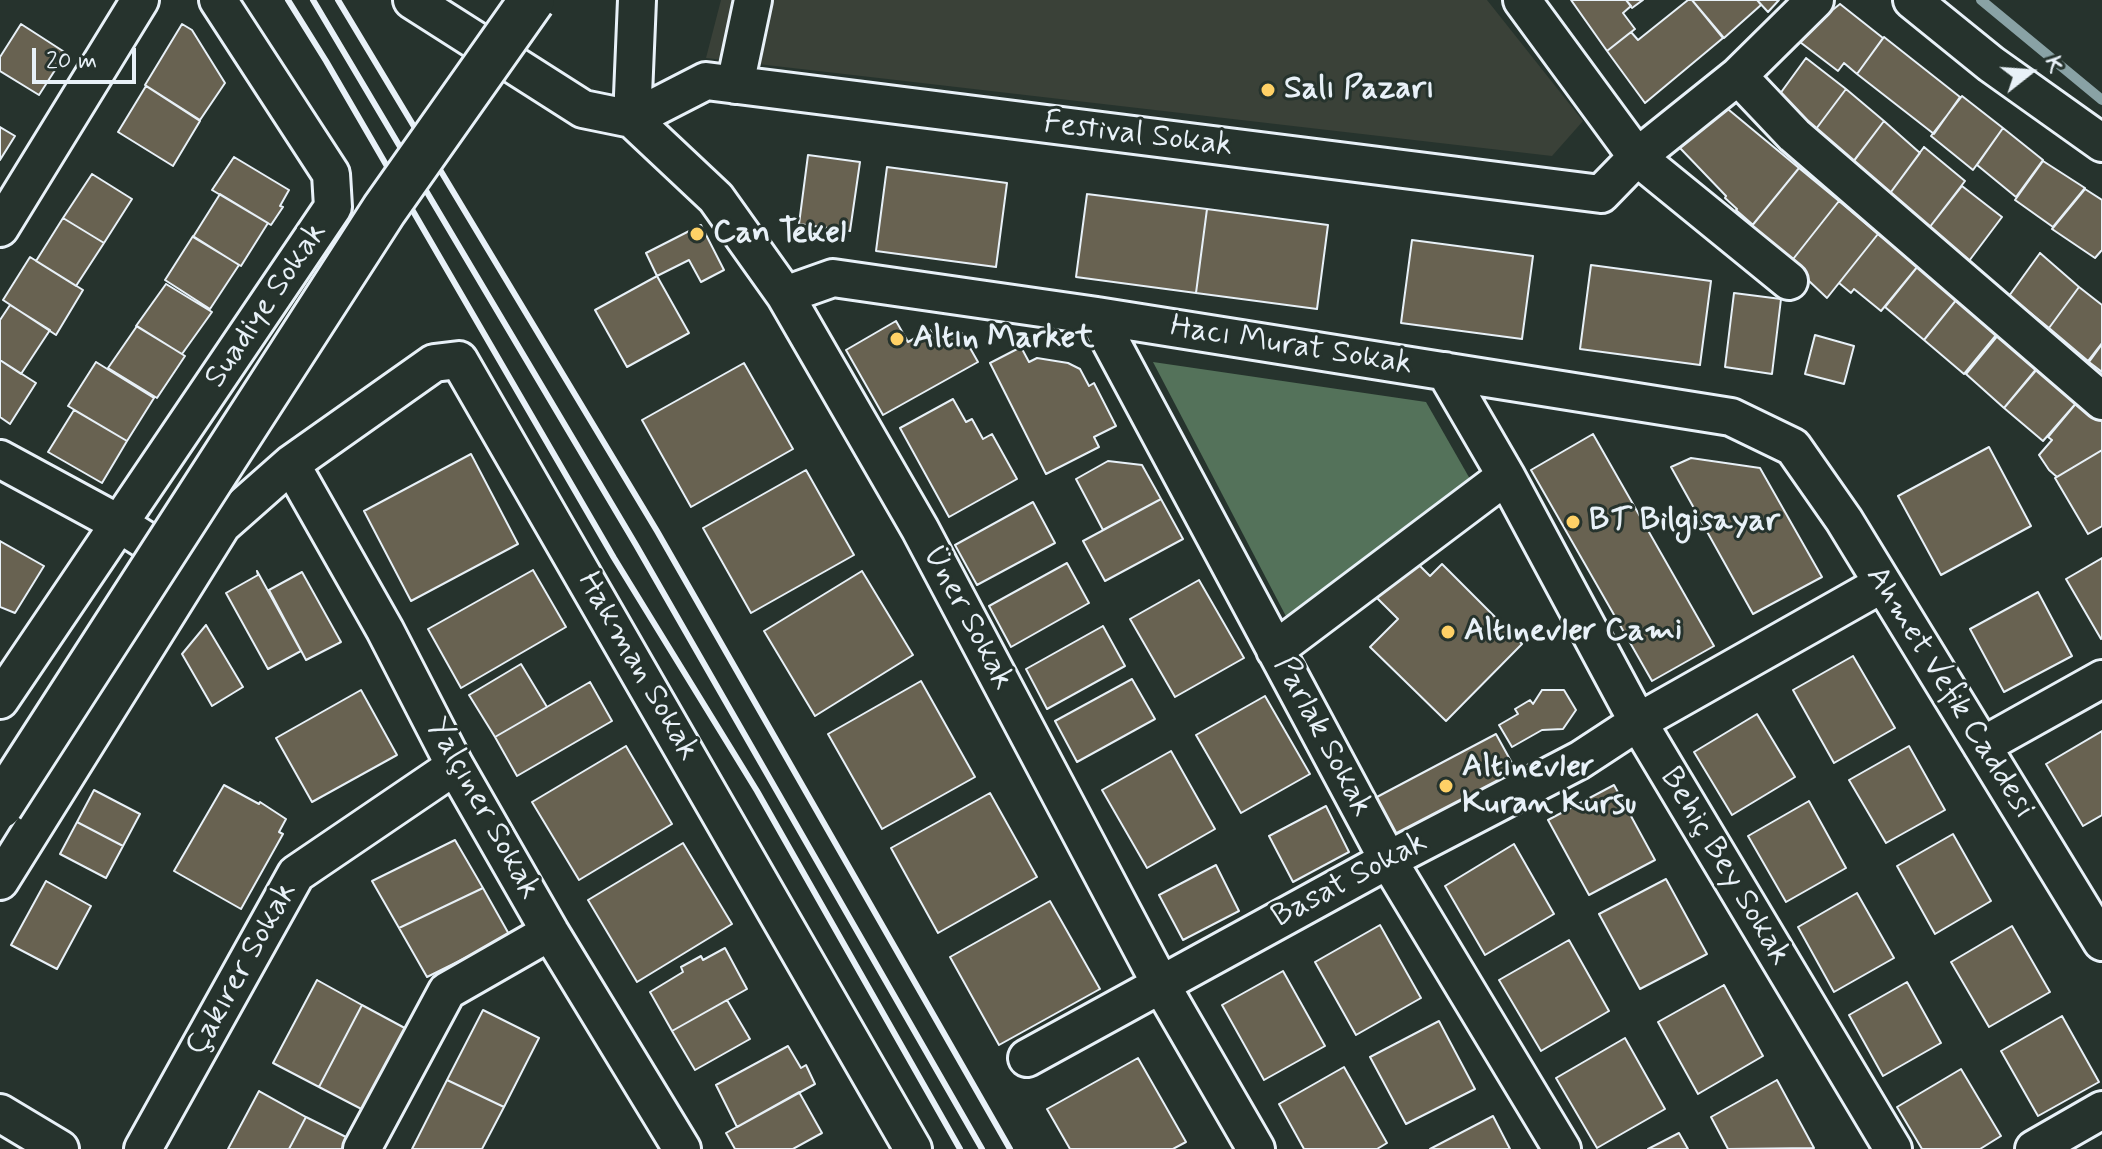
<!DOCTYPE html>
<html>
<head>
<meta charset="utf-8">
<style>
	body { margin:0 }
	#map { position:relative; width:2102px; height:1149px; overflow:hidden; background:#26332d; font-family:Mynerve,sans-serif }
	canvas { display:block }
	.north { position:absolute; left:1990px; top:32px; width:80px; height:80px; -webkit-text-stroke:6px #26332d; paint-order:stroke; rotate:73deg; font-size:22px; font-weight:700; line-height:32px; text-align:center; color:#e8f1f8 }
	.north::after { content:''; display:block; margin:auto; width:28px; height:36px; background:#e8f1f8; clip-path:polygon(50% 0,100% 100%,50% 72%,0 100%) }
	.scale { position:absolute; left:32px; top:48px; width:104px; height:36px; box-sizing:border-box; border:4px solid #e8f1f8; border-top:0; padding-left:10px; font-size:24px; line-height:28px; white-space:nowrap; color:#e8f1f8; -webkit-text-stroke:6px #26332d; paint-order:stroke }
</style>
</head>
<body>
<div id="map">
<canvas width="2102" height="1149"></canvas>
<div class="north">K</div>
<div class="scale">20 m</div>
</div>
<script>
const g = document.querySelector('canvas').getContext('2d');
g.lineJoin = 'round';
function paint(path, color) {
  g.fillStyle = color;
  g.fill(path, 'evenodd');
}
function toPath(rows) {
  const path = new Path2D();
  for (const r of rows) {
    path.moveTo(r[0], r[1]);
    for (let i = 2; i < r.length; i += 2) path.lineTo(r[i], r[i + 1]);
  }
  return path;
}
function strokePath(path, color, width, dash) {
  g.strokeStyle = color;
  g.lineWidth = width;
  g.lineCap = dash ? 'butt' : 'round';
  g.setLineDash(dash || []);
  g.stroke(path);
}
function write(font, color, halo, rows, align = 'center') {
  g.font = font + ' Mynerve,sans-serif';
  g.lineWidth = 6;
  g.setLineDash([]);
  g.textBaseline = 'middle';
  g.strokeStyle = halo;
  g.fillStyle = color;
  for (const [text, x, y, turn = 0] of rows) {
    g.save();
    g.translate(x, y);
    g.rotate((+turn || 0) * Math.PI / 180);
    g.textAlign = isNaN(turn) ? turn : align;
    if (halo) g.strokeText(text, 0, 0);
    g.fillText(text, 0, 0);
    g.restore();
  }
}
paint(toPath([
	[721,0,1487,0,1583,121,1552,156,706,58]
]), '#3a4138');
paint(toPath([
	[1153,362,1426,402,1474,486,1289,622]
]), '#54725a');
strokePath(toPath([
	[1981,0,2102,100]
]), '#89a2a5', 10);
const building = toPath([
	[1571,0,1626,0,1631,6,1623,13,1635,29,1607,51,1571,0],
	[1626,0,1643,0,1632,8,1626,0],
	[1688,0,1692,0,1723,38,1645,103,1607,51,1631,32,1638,40,1688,0],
	[1692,0,1757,0,1761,5,1724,38,1692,0],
	[1757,0,1779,0,1768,12,1757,0],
	[1840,4,1883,38,1857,74,1844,63,1838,71,1796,39,1840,4],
	[21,24,66,53,39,95,0,71,0,57,21,24],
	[182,24,192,30,225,83,200,120,145,85,182,24],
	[1884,37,1960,97,1934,134,1857,74,1884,37],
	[1806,58,1846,89,1813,133,1774,102,1806,58],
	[146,86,200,121,173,166,118,132,146,86],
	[1846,89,1884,121,1851,165,1813,133,1846,89],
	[1962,96,2003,128,1973,170,1931,136,1962,96],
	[1723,105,1799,168,1751,227,1752,224,1736,210,1737,209,1725,198,1726,196,1679,147,1723,105],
	[1884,121,1920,153,1888,196,1852,163,1884,121],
	[0,127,15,136,0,160,0,127],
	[2003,128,2043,160,2016,197,1977,165,2003,128],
	[1924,147,1965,181,1929,228,1888,196,1924,147],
	[808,155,860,162,850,231,799,224,808,155],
	[234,157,289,190,280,206,283,207,271,225,212,190,234,157],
	[2043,161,2085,188,2053,227,2015,200,2043,161],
	[887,167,1007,183,996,267,876,251,887,167],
	[1799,168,1839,201,1790,263,1751,227,1799,168],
	[92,174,132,199,104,243,63,218,92,174],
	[1962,186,2002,217,1969,261,1929,228,1962,186],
	[2085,189,2102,200,2102,250,2095,258,2052,229,2085,189],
	[220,194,268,223,241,266,193,237,220,194],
	[1087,194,1207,209,1196,293,1076,277,1087,194],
	[1839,201,1878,234,1827,298,1790,263,1839,201],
	[1207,209,1328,225,1317,309,1196,293,1207,209],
	[63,218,104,243,76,286,36,261,63,218],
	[701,225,724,270,701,282,689,260,657,276,646,253,701,225],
	[1878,234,1918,266,1881,311,1854,289,1851,293,1839,283,1878,234],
	[193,236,239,265,210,309,165,280,193,236],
	[1412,240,1533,256,1522,339,1401,323,1412,240],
	[2040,253,2079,287,2049,328,2009,296,2040,253],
	[30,257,83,290,56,335,3,300,30,257],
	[1591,265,1711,281,1700,365,1580,349,1591,265],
	[1918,266,1957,299,1924,340,1885,307,1918,266],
	[657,276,689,333,627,367,595,310,657,276],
	[166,284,212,312,182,354,136,326,166,284],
	[2079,287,2102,305,2102,343,2088,361,2049,328,2079,287],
	[1734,293,1781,299,1772,374,1725,367,1734,293],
	[1957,299,1997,334,1964,374,1924,340,1957,299],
	[10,305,50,330,21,374,0,360,0,320,10,305],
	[896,321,908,342,930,330,938,345,961,332,978,362,883,415,846,350,896,321],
	[137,326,185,356,157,398,108,368,137,326],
	[1999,334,2038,367,2004,408,1966,374,1999,334],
	[1815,335,1854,346,1844,384,1805,374,1815,335],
	[2102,344,2102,372,2089,362,2102,344],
	[1021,347,1029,362,1037,358,1068,363,1080,369,1089,386,1094,383,1116,426,1094,437,1099,447,1046,474,990,363,1021,347],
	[0,360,36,383,10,424,0,417,0,360],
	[96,362,154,398,127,441,68,406,96,362],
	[744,363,793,449,691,507,642,420,744,363],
	[2038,368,2078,401,2043,441,2004,408,2038,368],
	[953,399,966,422,972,419,983,439,992,434,1017,479,949,517,900,428,953,399],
	[2078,401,2102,421,2102,450,2057,477,2049,470,2039,455,2052,440,2048,437,2078,401],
	[74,410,127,441,102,483,48,452,74,410],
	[1593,434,1714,646,1652,681,1531,470,1593,434],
	[1989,447,2031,526,1941,575,1898,496,1989,447],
	[2102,450,2102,526,2088,534,2055,478,2102,450],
	[471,454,518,544,411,601,364,511,471,454],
	[1691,458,1760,468,1822,577,1753,614,1671,467,1691,458],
	[1108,461,1142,465,1161,499,1103,530,1076,479,1108,461],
	[806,470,854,555,751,613,703,528,806,470],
	[1161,499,1183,539,1105,581,1083,541,1161,499],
	[1033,502,1055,543,977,585,955,545,1033,502],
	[0,541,44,566,15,613,0,607,0,541],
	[2102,558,2102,638,2101,639,2066,579,2102,558],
	[1413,559,1430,576,1442,564,1522,644,1446,721,1370,647,1398,619,1376,597,1413,559],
	[1067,563,1089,603,1011,647,989,606,1067,563],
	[533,570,566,627,461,688,428,629,533,570],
	[257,571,301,651,268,669,226,593,258,575,257,571],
	[862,571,913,655,815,716,764,631,862,571],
	[302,572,341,642,306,660,269,590,302,572],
	[1199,580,1244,658,1175,697,1130,619,1199,580],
	[2038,592,2072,656,2004,692,1970,629,2038,592],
	[206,625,243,687,212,706,182,654,206,625],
	[1103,626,1125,666,1047,709,1026,669,1103,626],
	[1853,656,1895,728,1834,763,1793,690,1853,656],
	[521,664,547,707,495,737,469,695,521,664],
	[1132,679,1155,719,1077,762,1055,721,1132,679],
	[921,681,975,777,882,829,828,734,921,681],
	[590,682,612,721,517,776,495,737,590,682],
	[361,690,397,755,312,802,276,738,361,690],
	[1542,690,1564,690,1576,710,1563,729,1542,730,1512,747,1499,725,1518,714,1515,709,1530,700,1533,704,1542,690],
	[1265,696,1310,774,1241,813,1196,735,1265,696],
	[1757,714,1795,777,1732,815,1694,752,1757,714],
	[2102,731,2102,815,2083,826,2046,764,2102,731],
	[1496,734,1518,774,1395,838,1375,798,1496,734],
	[626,746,672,824,579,880,532,802,626,746],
	[1909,746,1945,810,1886,843,1849,780,1909,746],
	[1171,751,1215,829,1147,868,1102,790,1171,751],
	[224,785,259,804,260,802,286,819,279,832,283,834,241,909,174,871,224,785],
	[1614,785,1655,860,1589,895,1548,820,1614,785],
	[94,790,140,814,123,846,77,822,94,790],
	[990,793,1037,877,938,933,891,848,990,793],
	[1809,801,1846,868,1786,902,1748,836,1809,801],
	[1326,806,1349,852,1293,882,1269,836,1326,806],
	[77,822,123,846,106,878,60,854,77,822],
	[1953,834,1991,901,1935,934,1897,866,1953,834],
	[455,840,483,888,399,928,372,881,455,840],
	[683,843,732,924,637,982,588,900,683,843],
	[1514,844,1554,914,1485,955,1445,886,1514,844],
	[1216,865,1239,911,1183,940,1159,895,1216,865],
	[1666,879,1707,954,1640,989,1599,914,1666,879],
	[46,881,91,906,57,969,11,945,46,881],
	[483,888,510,936,427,977,399,928,483,888],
	[1857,893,1894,958,1834,992,1798,927,1857,893],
	[1050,901,1100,989,999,1045,950,957,1050,901],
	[1380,925,1421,998,1356,1035,1315,962,1380,925],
	[2012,926,2050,992,1989,1027,1951,962,2012,926],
	[1569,940,1609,1011,1541,1051,1499,980,1569,940],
	[725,948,747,989,672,1031,650,992,683,972,681,967,701,956,703,960,725,948],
	[1283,971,1325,1046,1264,1080,1222,1005,1283,971],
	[317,980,362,1005,319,1087,273,1063,317,980],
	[1907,982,1941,1043,1883,1076,1849,1015,1907,982],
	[1724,985,1763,1056,1698,1094,1658,1022,1724,985],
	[727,1000,750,1039,695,1070,672,1031,727,1000],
	[362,1005,414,1033,371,1114,319,1087,362,1005],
	[483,1010,539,1038,504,1107,447,1080,483,1010],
	[2062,1016,2099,1082,2038,1116,2001,1051,2062,1016],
	[1439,1021,1475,1089,1406,1124,1370,1057,1439,1021],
	[1625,1038,1665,1109,1597,1148,1556,1078,1625,1038],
	[788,1046,801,1068,806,1065,815,1084,737,1127,716,1085,788,1046],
	[1138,1058,1186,1142,1173,1149,1070,1149,1047,1109,1138,1058],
	[1344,1067,1387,1143,1377,1149,1304,1149,1279,1104,1344,1067],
	[1961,1069,2001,1136,1980,1149,1922,1149,1897,1107,1961,1069],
	[447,1080,504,1107,482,1149,412,1149,447,1080],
	[1777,1080,1814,1148,1728,1149,1711,1117,1777,1080],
	[259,1091,306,1117,289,1149,228,1149,259,1091],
	[799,1092,822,1133,793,1149,735,1149,726,1133,799,1092],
	[1493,1116,1510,1149,1430,1149,1493,1116],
	[306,1117,356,1142,353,1149,289,1149,306,1117],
	[1679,1133,1688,1149,1648,1149,1679,1133]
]);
paint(building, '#686251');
strokePath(building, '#e8f1f8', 2);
const street = toPath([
	[412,0,583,109,632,119],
	[1522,0,1637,157,1789,281],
	[1912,0,1991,64,2102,143],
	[1738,76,1815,0],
	[735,85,753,0],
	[632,119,706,81,1601,194,1637,157,1738,76,1794,135,2102,401],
	[632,119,716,198,785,295,920,529,1160,983,1256,1149],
	[632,119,637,0],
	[0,228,140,0],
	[785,295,833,278,1097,316,1731,417,1793,447,1844,520,2102,942],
	[1097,316,1388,860,1562,1149],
	[1445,371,1506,476,1638,722,1893,1149],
	[0,459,118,523,186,566],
	[291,464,385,630,455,766,550,932,682,1149],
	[1275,650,1506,476],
	[0,700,333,207,331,174,218,0],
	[1982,746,2102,679],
	[0,881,222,525,291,464,434,363,459,360,913,1149],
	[1027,1058,1388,860,1580,760,1638,722,1882,584],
	[0,1113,60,1149],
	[143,1149,296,874,455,766],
	[362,1149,447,991,550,932],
	[2034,1149,2102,1110]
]);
strokePath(street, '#e8f1f8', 42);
strokePath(street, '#26332d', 36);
strokePath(toPath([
	[288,0,326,61,614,558,757,791,960,1149],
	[313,0,636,545,982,1149],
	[338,0,657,531,1010,1149]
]), '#e8f1f8', 6);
const secondaryBridge = toPath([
	[0,806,384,210,532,0]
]);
strokePath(secondaryBridge, '#e8f1f8', 50, []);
strokePath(secondaryBridge, '#26332d', 44);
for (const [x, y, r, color] of [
	[1268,90,8,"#ffd166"],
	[697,234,8,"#ffd166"],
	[897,339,8,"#ffd166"],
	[1573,522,8,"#ffd166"],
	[1448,632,8,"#ffd166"],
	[1446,786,8,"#ffd166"]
]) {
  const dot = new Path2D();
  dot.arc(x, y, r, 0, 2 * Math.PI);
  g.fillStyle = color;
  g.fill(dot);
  strokePath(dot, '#26332d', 3);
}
write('bold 32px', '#e8f1f8', '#26332d', [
	["Salı Pazarı",1284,90],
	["Can Tekel",713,234],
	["Altın Market",913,339],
	["BT Bilgisayar",1589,522],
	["Altınevler Cami",1464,632],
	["Altınevler",1462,768],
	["Kuran Kursu",1462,805]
], 'left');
write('32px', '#e8f1f8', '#26332d', [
	["Festival Sokak",1138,136,7],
	["Suadiye Sokak",267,306,-56],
	["Hacı Murat Sokak",1291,347,9],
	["Üner Sokak",967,618,62],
	["Hakman Sokak",637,667,60],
	["Ahmet Vefik Caddesi",1949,693,58],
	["Parlak Sokak",1322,737,62],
	["Yalçıner Sokak",482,809,61],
	["Behiç Bey Sokak",1724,867,59],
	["Basat Sokak",1350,881,-28],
	["Çakırer Sokak",243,970,-61]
]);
</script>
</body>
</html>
